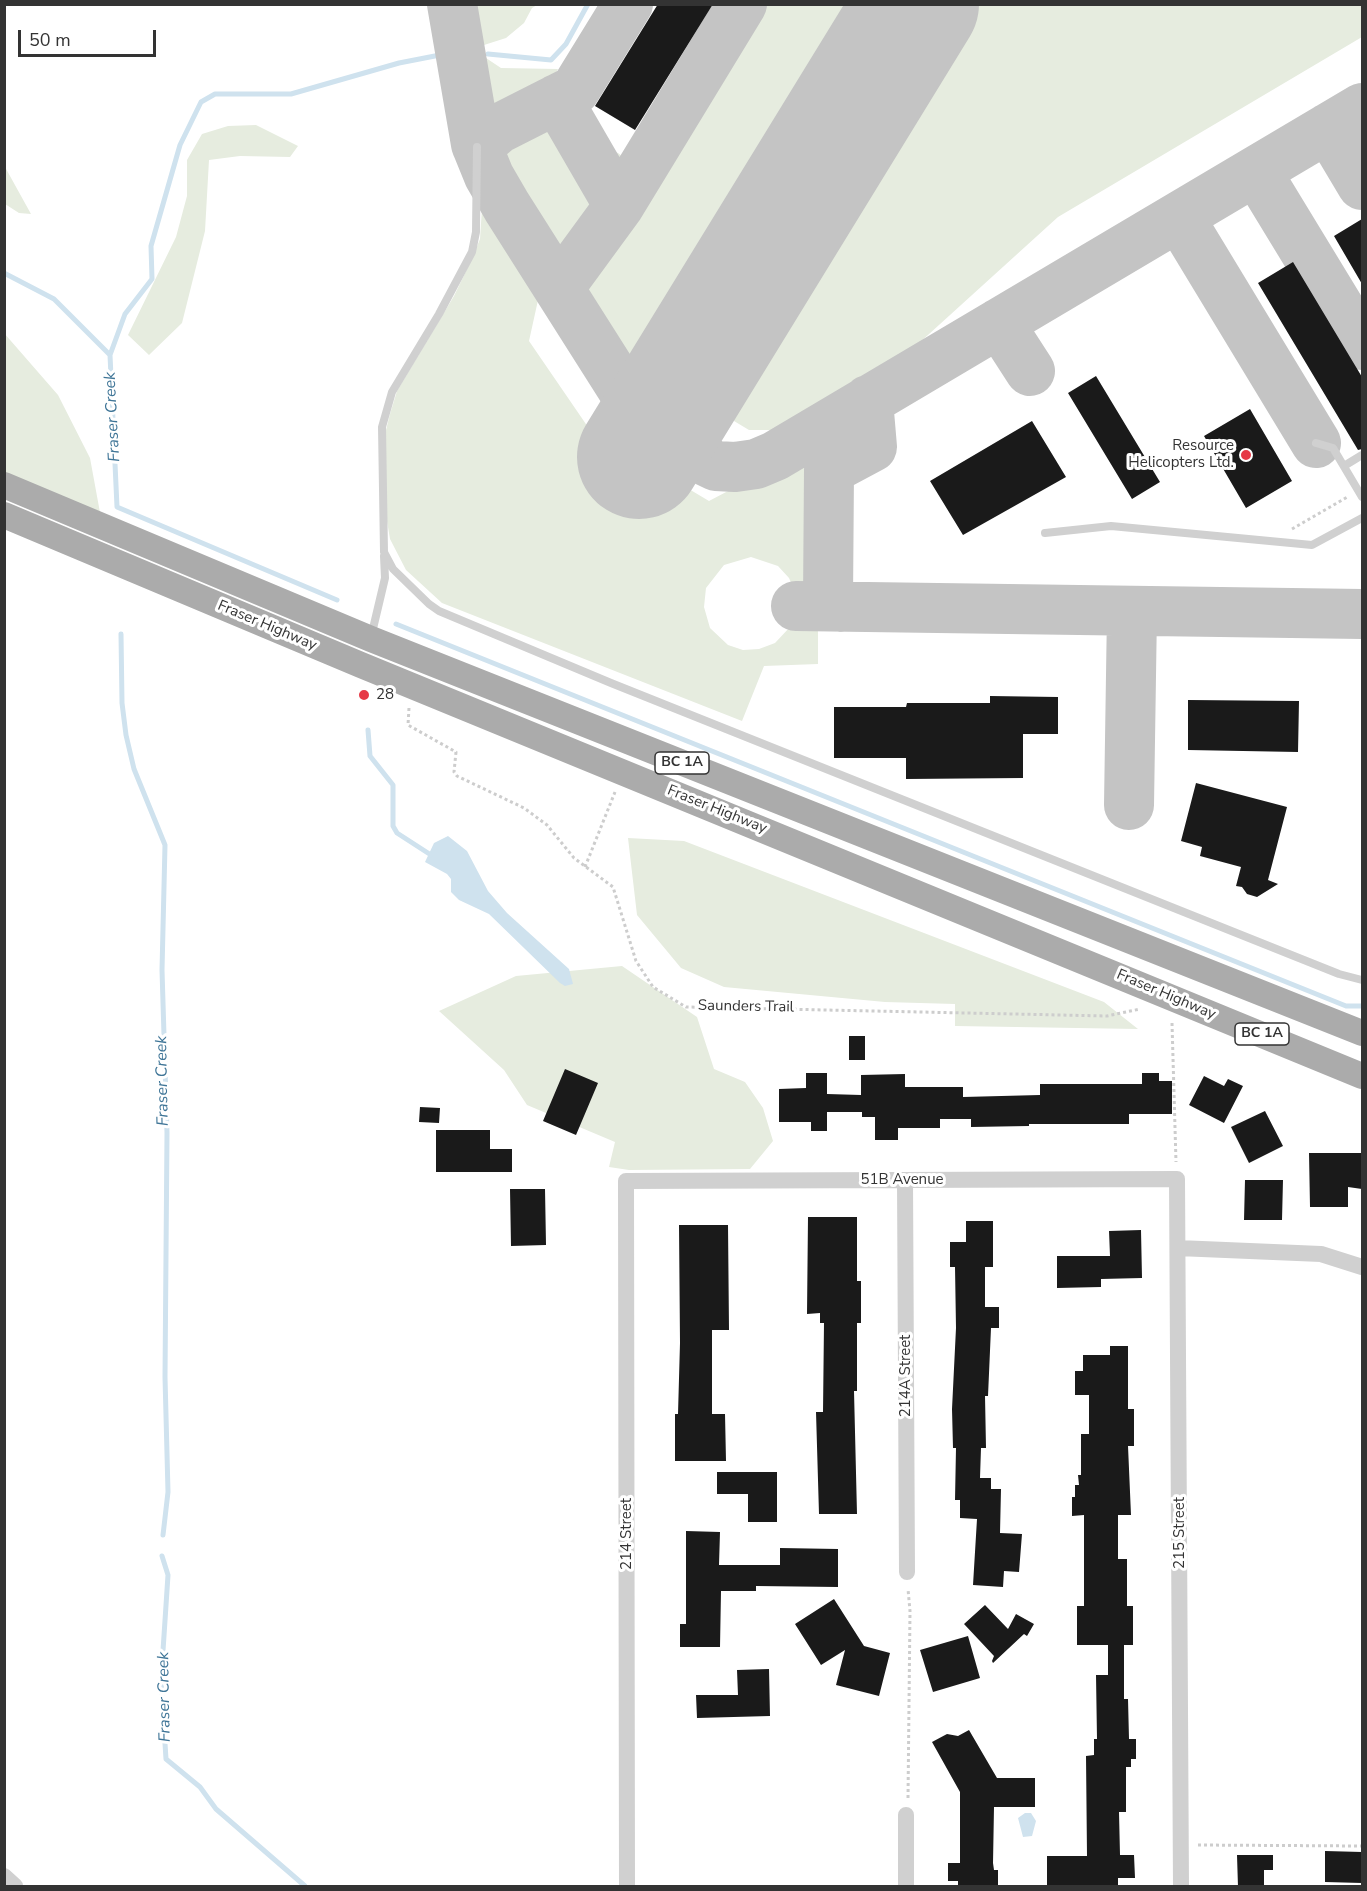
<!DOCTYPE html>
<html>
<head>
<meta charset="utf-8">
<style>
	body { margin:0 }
	#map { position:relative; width:1367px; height:1891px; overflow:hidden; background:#fff; font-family:"Nunito Sans",sans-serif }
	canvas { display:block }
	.frame { position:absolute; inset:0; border:6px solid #333; pointer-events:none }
	.scale { position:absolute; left:18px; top:30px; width:138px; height:27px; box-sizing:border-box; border:3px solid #333; border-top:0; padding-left:8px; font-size:18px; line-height:21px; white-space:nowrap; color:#333; -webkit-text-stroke:4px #fff; paint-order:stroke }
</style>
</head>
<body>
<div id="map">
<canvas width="1367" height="1891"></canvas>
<div class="frame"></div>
<div class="scale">50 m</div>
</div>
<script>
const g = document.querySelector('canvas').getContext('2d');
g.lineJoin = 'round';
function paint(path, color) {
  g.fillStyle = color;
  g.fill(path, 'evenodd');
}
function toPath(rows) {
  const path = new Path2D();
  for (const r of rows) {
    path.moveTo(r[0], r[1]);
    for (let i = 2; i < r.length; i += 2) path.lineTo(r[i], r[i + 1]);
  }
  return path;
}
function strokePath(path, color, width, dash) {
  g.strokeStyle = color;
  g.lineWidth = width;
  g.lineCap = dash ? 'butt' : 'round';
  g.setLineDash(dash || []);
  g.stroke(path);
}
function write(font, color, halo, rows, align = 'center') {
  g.font = font + ' "Nunito Sans",sans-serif';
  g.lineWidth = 6;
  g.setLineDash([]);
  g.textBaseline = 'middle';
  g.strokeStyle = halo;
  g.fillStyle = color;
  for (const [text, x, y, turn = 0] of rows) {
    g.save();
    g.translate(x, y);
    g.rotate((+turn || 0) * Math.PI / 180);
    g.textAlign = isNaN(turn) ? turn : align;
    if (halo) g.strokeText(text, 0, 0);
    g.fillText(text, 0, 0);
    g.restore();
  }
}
paint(toPath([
	[953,4,1362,5,1362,37,1058,217,896,364,786,430,749,430,724,415,719,386],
	[461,5,537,5,532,8,524,23,506,38,484,45,483,56,501,68,558,69,546,93,514,107,484,115,476,87],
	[751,5,880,5,666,351,632,361,616,351,607,341,577,295,579,280],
	[532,122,554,128,599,204,565,265,555,267,493,159,507,134],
	[256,125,298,146,290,157,240,156,209,160,205,231,182,323,149,355,128,335,176,237,187,196,187,160,202,134,228,126],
	[602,147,618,153,627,160,627,166,612,175,598,158,598,151],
	[4,167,5,167,31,214,19,213,5,204],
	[483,192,542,282,529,341,590,430,709,501,806,450,818,461,814,592,796,594,789,578,778,566,751,557,724,565,706,588,704,607,710,628,728,645,743,650,759,649,775,643,790,627,795,613,818,614,818,664,764,666,742,721,442,603,406,570,390,539,385,509,385,434,390,414,397,391,454,296,471,261,480,239],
	[4,333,58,395,90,458,101,518,5,483],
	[628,838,684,841,1104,1002,1138,1029,955,1026,955,1004,885,1002,724,987,681,968,637,915],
	[622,966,697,1017,714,1069,745,1082,763,1108,773,1141,750,1169,629,1170,609,1167,615,1142,527,1105,504,1070,439,1011,516,976]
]), '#e6ecdf');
paint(toPath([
	[448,836,467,851,488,891,507,913,569,969,573,984,565,986,560,983,489,914,459,900,451,892,451,879,447,874,425,862,434,843],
	[1025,1813,1031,1813,1036,1821,1032,1836,1023,1837,1018,1818]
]), '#cfe2ee');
strokePath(toPath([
	[488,54,551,60,566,44,588,4],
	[4,273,54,299,110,355,117,507,337,600],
	[110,355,125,314,152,279,151,246,180,145,201,102,215,94,291,94,399,63,440,55],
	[396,624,1346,1006,1362,1006],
	[121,634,122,703,126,735,134,769,165,845,162,970,167,1133,165,1377,168,1492,163,1535],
	[368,730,370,756,393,785,393,826,397,833,431,855],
	[162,1556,168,1575,161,1681,166,1759,200,1787,216,1809,305,1886]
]), '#cfe2ee', 5);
strokePath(toPath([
	[452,4,476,144,489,176,507,207,623,390,634,400,657,404,681,388],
	[557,99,619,206],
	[1328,128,1362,185],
	[477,147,498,129,575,90,628,4],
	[1256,171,1362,345],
	[1179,217,1316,443],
	[559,288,619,206,742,4],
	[999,323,1030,371],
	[681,388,673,417,675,430,691,454,716,466,735,467,756,464,775,456,1362,108],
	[796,606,1362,614],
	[841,607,833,606,828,601,829,470,872,447,868,400],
	[1129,805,1132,611]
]), '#c4c4c4', 50);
strokePath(toPath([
	[639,457,917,4]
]), '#c4c4c4', 124);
paint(toPath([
	[658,4,713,4,635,130,595,106],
	[1362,219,1362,284,1334,236],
	[1293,262,1362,377,1362,449,1358,450,1258,283],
	[1096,376,1160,482,1132,499,1068,393],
	[1250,409,1292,481,1246,508,1204,436],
	[1032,421,1066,477,963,535,930,481],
	[990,696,1058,697,1058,734,1023,734,1023,778,906,779,906,758,834,758,834,707,906,707,907,703,990,703],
	[1188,700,1299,701,1298,752,1188,750],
	[1196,783,1287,807,1268,880,1278,884,1257,897,1247,894,1242,887,1236,886,1241,867,1200,856,1202,847,1181,841],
	[849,1036,865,1036,865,1060,849,1060],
	[565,1069,598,1083,576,1135,543,1121],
	[806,1073,827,1073,827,1094,861,1095,861,1075,905,1074,905,1087,963,1087,963,1097,1040,1095,1040,1084,1142,1084,1142,1073,1159,1073,1159,1081,1172,1081,1172,1114,1129,1114,1129,1124,1029,1124,1029,1126,971,1127,971,1119,940,1119,940,1128,898,1128,898,1140,875,1140,875,1117,862,1117,862,1112,827,1112,827,1131,811,1131,811,1122,779,1122,779,1089,806,1088],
	[1204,1076,1224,1086,1228,1079,1243,1086,1224,1123,1189,1105],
	[420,1107,440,1108,439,1123,419,1122],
	[1265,1111,1283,1146,1249,1163,1231,1127],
	[436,1130,490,1130,490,1149,512,1149,512,1172,436,1172],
	[1309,1153,1362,1153,1362,1189,1348,1187,1348,1207,1310,1207],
	[1245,1180,1283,1180,1282,1220,1244,1220],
	[510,1189,545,1189,546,1245,511,1246],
	[808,1217,857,1217,857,1281,861,1281,861,1323,857,1323,857,1391,854,1391,857,1514,819,1514,816,1412,823,1412,824,1323,820,1323,820,1313,807,1314],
	[966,1221,993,1221,993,1267,985,1267,985,1307,999,1307,999,1328,991,1328,988,1396,985,1396,986,1448,981,1448,980,1478,991,1478,991,1489,1001,1489,1000,1533,1022,1534,1019,1572,1004,1571,1003,1587,973,1585,977,1519,960,1518,960,1500,955,1500,956,1448,953,1448,952,1409,956,1328,955,1267,950,1267,950,1242,966,1242],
	[679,1225,728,1225,729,1330,712,1330,712,1414,725,1414,726,1461,675,1461,675,1414,678,1414,680,1343],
	[1141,1230,1142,1278,1101,1279,1101,1287,1057,1288,1057,1256,1110,1256,1109,1231],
	[1110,1346,1128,1346,1128,1409,1134,1409,1134,1446,1128,1446,1131,1515,1118,1515,1118,1559,1127,1559,1127,1606,1133,1606,1133,1645,1124,1645,1124,1699,1128,1699,1129,1739,1136,1739,1136,1759,1131,1759,1131,1767,1126,1767,1126,1812,1119,1812,1120,1855,1134,1855,1135,1878,1118,1878,1118,1887,1047,1886,1047,1856,1087,1856,1086,1756,1094,1755,1094,1739,1097,1739,1096,1675,1108,1675,1108,1645,1077,1645,1077,1606,1084,1606,1084,1515,1072,1516,1072,1497,1075,1497,1075,1485,1079,1485,1078,1475,1081,1475,1081,1434,1089,1434,1089,1395,1075,1395,1075,1371,1083,1371,1083,1355,1110,1355],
	[717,1472,777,1472,777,1522,748,1522,748,1494,717,1494],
	[686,1531,720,1532,719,1565,780,1565,780,1548,838,1549,838,1587,756,1586,756,1591,721,1591,720,1647,680,1647,680,1624,686,1624],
	[834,1599,864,1646,890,1653,879,1696,836,1685,845,1650,821,1665,795,1624],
	[985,1605,1008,1629,1016,1614,1034,1624,1027,1636,1024,1634,993,1663,992,1661,994,1656,964,1624],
	[968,1636,980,1678,933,1692,920,1650],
	[769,1669,770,1716,697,1718,696,1695,738,1695,737,1670],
	[969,1730,997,1778,1035,1778,1035,1807,994,1807,993,1863,994,1870,998,1870,998,1887,958,1887,958,1881,948,1881,948,1863,960,1863,960,1792,932,1742,947,1734,958,1736],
	[1325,1851,1362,1852,1362,1883,1325,1882],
	[1237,1855,1273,1855,1273,1870,1264,1870,1264,1887,1238,1887]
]), '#1a1a1a');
strokePath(toPath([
	[1292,529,1349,496],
	[409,708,408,725,456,752,454,772,457,776,524,808,547,825,574,858,613,887,636,961,653,987,686,1007,1107,1016,1140,1009],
	[585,867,615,792],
	[1172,1023,1176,1162],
	[908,1798,910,1611,908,1589],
	[1198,1845,1362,1846]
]), '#cdcdcd', 3, [3, 3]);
strokePath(toPath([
	[477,147,476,232,472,252,439,314,392,392,382,427,384,552,393,569,429,604,439,611,611,683,1339,974,1362,980],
	[1316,443,1333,448,1362,497],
	[1344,466,1362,455],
	[1045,533,1111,526,1312,545,1362,518],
	[371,637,385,578,384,556]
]), '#d0d0d0', 8);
strokePath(toPath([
	[905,1180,907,1572],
	[1178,1248,1321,1254,1362,1267],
	[906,1815,906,1886],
	[4,1876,15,1886],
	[627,1886,626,1181,1177,1179,1181,1886]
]), '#d0d0d0', 16);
strokePath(toPath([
	[4,485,371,639,1362,1033],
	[4,515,361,665,1362,1076]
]), '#ababab', 26);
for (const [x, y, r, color] of [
	[1246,455,6,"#e63946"],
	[364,695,6,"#e63946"]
]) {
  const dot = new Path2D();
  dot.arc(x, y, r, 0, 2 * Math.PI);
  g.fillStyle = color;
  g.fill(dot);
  strokePath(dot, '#fff', 2);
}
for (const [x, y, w] of [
	[682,763,54],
	[1262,1034,54]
]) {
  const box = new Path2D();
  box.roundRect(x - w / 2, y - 11, w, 22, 4.5);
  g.fillStyle = '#fff';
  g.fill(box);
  strokePath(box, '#333', 1.5);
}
write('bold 14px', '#333', null, [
	["BC 1A",682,763],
	["BC 1A",1262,1034]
]);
write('15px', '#333', '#fff', [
	["Resource",1234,446],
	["Helicopters Ltd.",1234,463],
	["28",376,695,"left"]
], 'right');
write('15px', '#333', '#fff', [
	["Fraser Highway",267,626,23],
	["Fraser Highway",717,810,22],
	["Fraser Highway",1166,995,23],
	["Saunders Trail",746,1007,1],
	["51B Avenue",902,1180],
	["214A Street",906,1376,-90],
	["215 Street",1180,1533,-90],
	["214 Street",627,1534,-90]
]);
write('italic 16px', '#3f7597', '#fff', [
	["Fraser Creek",113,417,-93],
	["Fraser Creek",163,1081,-91],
	["Fraser Creek",165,1697,-91]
]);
</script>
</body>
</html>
